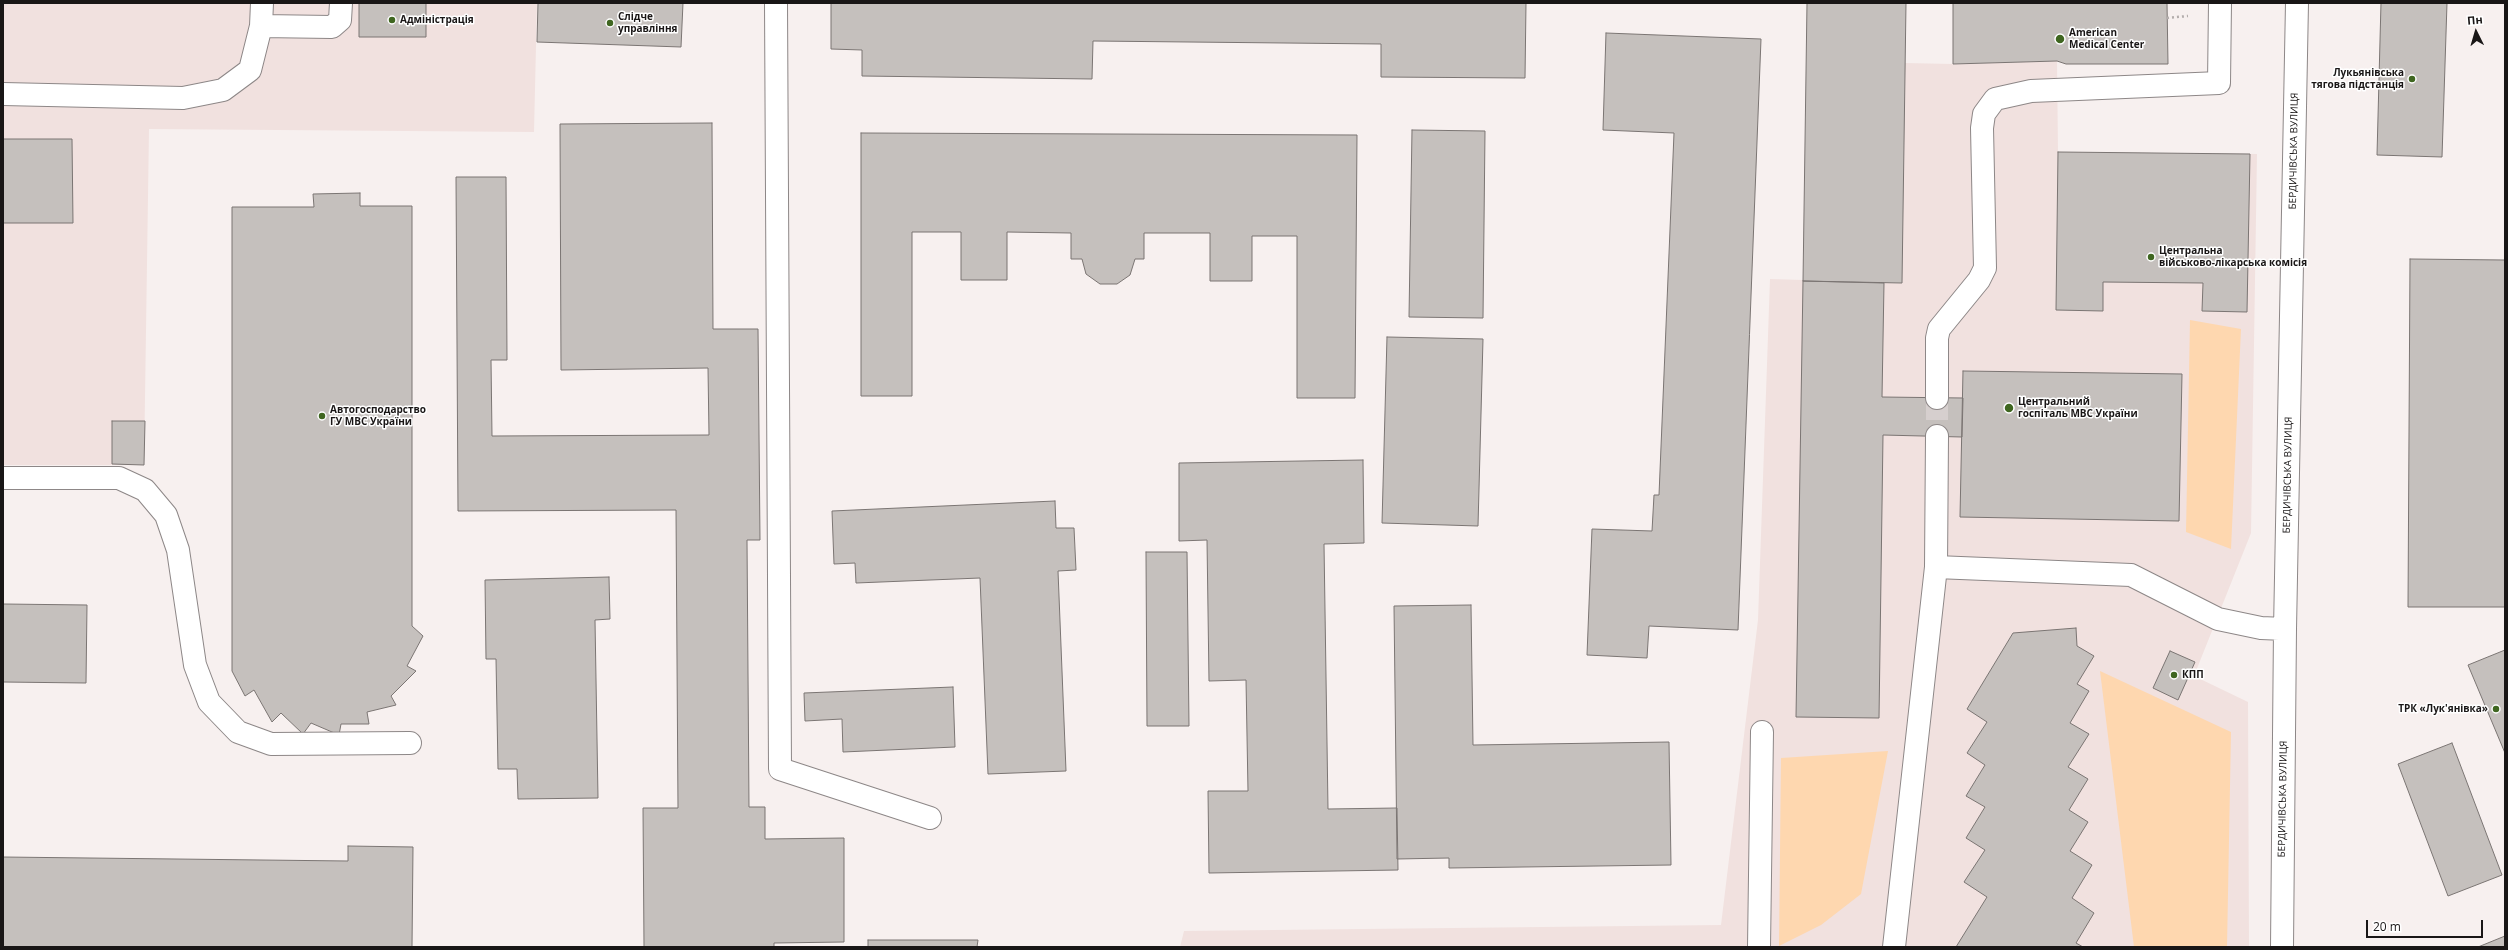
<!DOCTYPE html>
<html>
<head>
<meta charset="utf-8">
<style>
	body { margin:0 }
	#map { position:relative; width:2508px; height:950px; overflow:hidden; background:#f7f0ef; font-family:"Open Sans",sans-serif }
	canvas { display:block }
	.frame { position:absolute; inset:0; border:4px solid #191616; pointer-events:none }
	.north { position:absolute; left:2456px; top:12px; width:40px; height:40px; -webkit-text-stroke:3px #fff; paint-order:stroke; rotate:355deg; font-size:11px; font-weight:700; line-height:16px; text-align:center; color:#191616 }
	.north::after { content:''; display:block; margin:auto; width:14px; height:18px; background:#191616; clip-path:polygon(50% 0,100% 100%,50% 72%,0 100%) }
	.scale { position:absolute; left:2366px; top:920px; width:117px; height:18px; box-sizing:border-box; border:2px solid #191616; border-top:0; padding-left:5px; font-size:12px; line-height:14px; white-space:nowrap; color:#191616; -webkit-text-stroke:3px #fff; paint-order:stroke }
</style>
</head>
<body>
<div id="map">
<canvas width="2508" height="950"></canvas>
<div class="frame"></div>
<div class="north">Пн</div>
<div class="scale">20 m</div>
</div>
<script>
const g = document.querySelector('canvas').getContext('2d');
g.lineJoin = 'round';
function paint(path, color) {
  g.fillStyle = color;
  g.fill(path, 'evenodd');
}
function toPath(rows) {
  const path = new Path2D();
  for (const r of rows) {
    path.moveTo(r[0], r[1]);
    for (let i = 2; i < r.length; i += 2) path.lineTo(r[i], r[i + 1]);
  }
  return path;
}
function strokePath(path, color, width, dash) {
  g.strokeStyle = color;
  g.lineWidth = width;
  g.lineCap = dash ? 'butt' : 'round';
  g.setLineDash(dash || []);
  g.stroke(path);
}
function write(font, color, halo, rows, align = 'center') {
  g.font = font + ' "Open Sans",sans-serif';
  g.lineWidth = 3;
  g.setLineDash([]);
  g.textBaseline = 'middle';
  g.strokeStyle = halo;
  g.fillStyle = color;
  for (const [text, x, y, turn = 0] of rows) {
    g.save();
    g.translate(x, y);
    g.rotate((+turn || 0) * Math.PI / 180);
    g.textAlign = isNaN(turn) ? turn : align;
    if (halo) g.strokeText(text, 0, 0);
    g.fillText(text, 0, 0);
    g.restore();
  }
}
paint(toPath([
	[3,3,537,3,534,132,149,129,144,465,3,465],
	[2057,61,2058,152,2257,154,2251,533,2194,676,2248,702,2249,947,1180,947,1184,931,1721,925,1758,620,1770,279,1901,283,1905,63,1953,64]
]), '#f1e1df');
paint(toPath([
	[2190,320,2241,329,2231,549,2186,532],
	[2100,671,2231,732,2227,947,2134,947],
	[1888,751,1861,894,1821,925,1779,946,1781,758]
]), '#fed7af');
const building = toPath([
	[359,3,426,3,426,37,359,37,359,3],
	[538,3,683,3,681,47,537,42,538,3],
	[831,3,1526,3,1525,78,1381,77,1381,44,1093,41,1092,79,862,76,862,50,831,49,831,3],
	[1807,3,1906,3,1902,283,1803,281,1807,3],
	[1953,3,2167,3,2168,64,2066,64,2057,61,1953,64,1953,3],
	[2381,3,2447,3,2442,157,2377,155,2381,3],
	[1606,33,1761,39,1738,630,1649,626,1647,658,1587,655,1592,529,1652,531,1654,495,1659,495,1674,133,1603,130,1606,33],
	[712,123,713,329,758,329,760,540,747,540,749,807,765,807,765,839,844,838,844,942,774,943,774,947,644,947,643,808,678,808,676,510,458,511,456,177,506,177,507,360,491,360,492,436,709,435,708,368,561,370,560,124,712,123],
	[1412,130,1485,131,1483,318,1409,317,1412,130],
	[861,133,1357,135,1355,398,1297,398,1297,236,1252,236,1252,281,1210,281,1210,233,1144,233,1144,259,1135,259,1130,275,1117,284,1100,284,1086,274,1082,259,1071,259,1071,233,1007,232,1007,280,961,280,961,232,912,232,912,396,861,396,861,133],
	[3,139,72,139,73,223,3,223,3,139],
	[2058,152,2250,154,2247,312,2202,311,2203,283,2103,282,2103,311,2056,310,2058,152],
	[360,193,360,206,412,206,412,626,423,636,407,666,416,671,391,696,396,705,367,712,369,724,341,724,339,735,311,723,303,734,281,713,272,722,254,690,245,696,232,671,232,207,314,207,313,194,360,193],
	[2410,259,2505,260,2505,607,2408,607,2410,259],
	[1803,281,1884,283,1882,397,1963,398,1962,437,1883,435,1879,718,1796,717,1803,281],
	[1387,337,1483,339,1478,526,1382,523,1387,337],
	[1963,371,2182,374,2179,521,1960,517,1963,371],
	[112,421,145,421,144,465,112,464,112,421],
	[1363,460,1364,543,1324,544,1328,809,1397,808,1398,870,1209,873,1208,791,1248,791,1246,680,1209,681,1207,540,1179,541,1179,463,1363,460],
	[1055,501,1056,528,1074,528,1076,570,1058,571,1066,771,988,774,980,578,856,583,855,563,834,564,832,511,1055,501],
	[1146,552,1187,552,1189,726,1147,726,1146,552],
	[609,577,610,619,595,620,598,798,518,799,517,769,498,769,496,659,486,659,485,580,609,577],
	[3,604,87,605,86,683,3,682,3,604],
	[1471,605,1473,745,1669,742,1671,865,1449,868,1449,858,1397,859,1394,606,1471,605],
	[2076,628,2077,646,2094,656,2077,684,2089,691,2070,723,2089,734,2068,767,2088,779,2069,810,2088,822,2070,851,2092,865,2072,898,2094,913,2076,943,2083,947,1956,947,1987,897,1964,882,1985,850,1966,838,1985,807,1966,796,1985,765,1967,753,1987,722,1967,709,2013,633,2076,628],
	[2505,650,2505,753,2468,665,2505,650],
	[2170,651,2195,662,2178,700,2153,688,2170,651],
	[953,687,955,747,843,752,842,719,805,721,804,693,953,687],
	[2452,743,2502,875,2448,896,2398,764,2452,743],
	[348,846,413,847,412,947,3,947,3,857,348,861,348,846],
	[2505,936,2505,947,2478,947,2505,936],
	[868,940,978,940,977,947,868,947,868,940]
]);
paint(building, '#c5c0bd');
strokePath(building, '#7b7573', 1);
strokePath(toPath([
	[1937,398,1937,436]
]), '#d6cfce', 22, [22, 11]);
const minor = toPath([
	[776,3,780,769,930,818],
	[261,26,332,27,340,20,341,3],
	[3,94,183,98,223,90,250,70,261,26,262,3],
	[1937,398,1937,338,1939,329,1979,280,1985,268,1982,128,1984,114,1995,99,2031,91,2219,83,2220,3],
	[3,478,119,478,145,490,166,515,178,550,195,665,209,702,238,732,271,744,410,743],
	[1936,567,2131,575,2218,619,2261,628,2285,629],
	[1759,947,1762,732],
	[1894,947,1936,567,1937,436],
	[2282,947,2285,629,2297,3]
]);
strokePath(minor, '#8d8787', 24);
strokePath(toPath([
	[2167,18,2188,16]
]), '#b3adac', 2.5, [2, 3]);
strokePath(minor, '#fff', 22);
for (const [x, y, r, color] of [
	[392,20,4,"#3f6620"],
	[610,23,4,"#3f6620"],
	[2060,39,5,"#3f6620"],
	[2412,79,4,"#3f6620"],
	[2151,257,4,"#3f6620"],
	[2009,408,5,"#3f6620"],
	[322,416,4,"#3f6620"],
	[2174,675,4,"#3f6620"],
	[2496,709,4,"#3f6620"]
]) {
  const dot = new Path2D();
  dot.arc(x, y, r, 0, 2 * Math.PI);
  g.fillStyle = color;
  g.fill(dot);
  strokePath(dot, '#fff', 1.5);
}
write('bold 10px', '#191616', '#fff', [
	["Слідче",618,17],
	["управління",618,29],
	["Адміністрація",400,20],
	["American",2069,33],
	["Medical Center",2069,45],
	["Лукьянiвська",2404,73,"right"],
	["тягова пiдстанцiя",2404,85,"right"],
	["Центральна",2159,251],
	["військово-лікарська комісія",2159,263],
	["Центральний",2018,402],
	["госпіталь МВС України",2018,414],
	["Автогосподарство",330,410],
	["ГУ МВС України",330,422],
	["КПП",2182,675],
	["ТРК «Лук'янівка»",2488,709,"right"]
], 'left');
write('10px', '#191616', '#fff', [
	["БЕРДИЧІВСЬКА ВУЛИЦЯ",2294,151,-89],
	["БЕРДИЧІВСЬКА ВУЛИЦЯ",2288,475,-89],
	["БЕРДИЧІВСЬКА ВУЛИЦЯ",2283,799,-89]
]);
</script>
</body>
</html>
